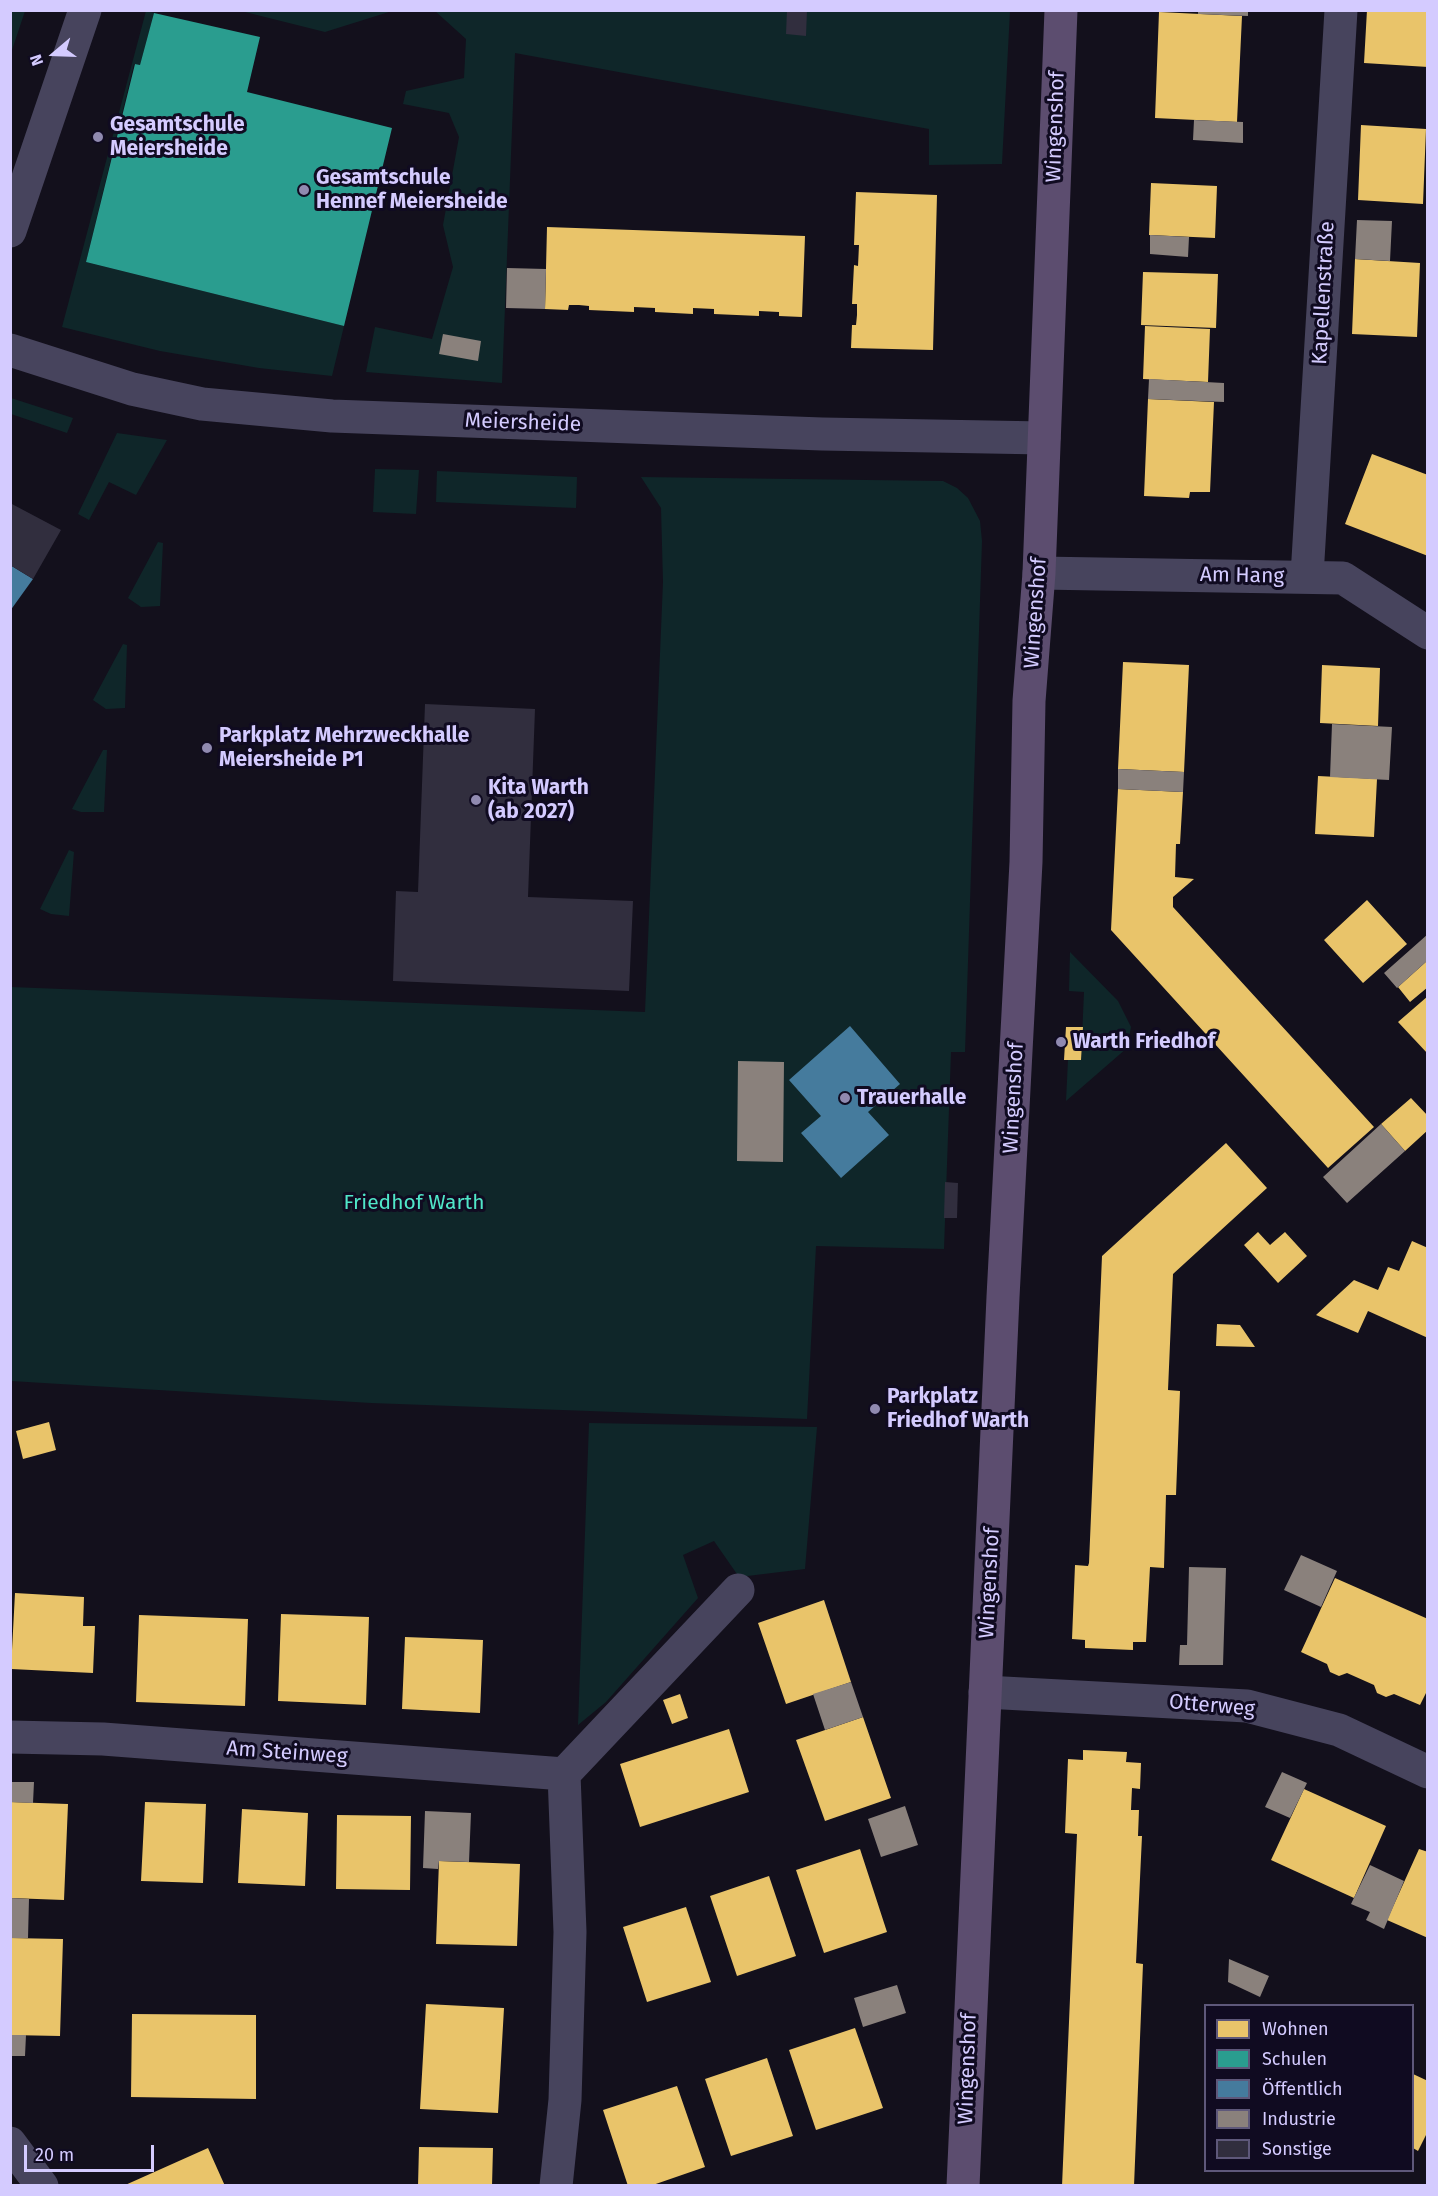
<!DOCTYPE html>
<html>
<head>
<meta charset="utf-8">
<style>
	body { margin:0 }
	#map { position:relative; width:1438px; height:2196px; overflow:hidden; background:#13101c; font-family:"Fira Sans",sans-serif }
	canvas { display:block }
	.frame { position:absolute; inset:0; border:12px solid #d4cbff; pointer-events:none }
	.legend { position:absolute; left:1204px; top:2004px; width:210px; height:168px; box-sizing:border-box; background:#100b21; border:2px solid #5e587a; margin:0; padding:8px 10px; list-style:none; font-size:18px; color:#d4cbff }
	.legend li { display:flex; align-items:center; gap:12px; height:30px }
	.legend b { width:30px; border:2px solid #5e587a }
	.north { position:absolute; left:24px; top:24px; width:60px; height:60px; -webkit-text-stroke:4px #100b21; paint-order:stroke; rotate:251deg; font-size:16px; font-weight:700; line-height:24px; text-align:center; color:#d4cbff }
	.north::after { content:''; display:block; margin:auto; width:21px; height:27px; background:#d4cbff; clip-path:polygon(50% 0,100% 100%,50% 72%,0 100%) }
	.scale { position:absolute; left:24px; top:2145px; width:130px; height:27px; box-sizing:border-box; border:3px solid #d4cbff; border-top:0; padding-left:8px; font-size:18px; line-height:21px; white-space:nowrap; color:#d4cbff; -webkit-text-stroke:4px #100b21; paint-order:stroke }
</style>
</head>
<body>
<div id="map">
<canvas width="1438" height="2196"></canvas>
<div class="frame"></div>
<ul class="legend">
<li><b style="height:16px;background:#e9c46a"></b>Wohnen</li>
<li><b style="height:16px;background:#2a9d8f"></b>Schulen</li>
<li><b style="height:16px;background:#457b9d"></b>Öffentlich</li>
<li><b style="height:16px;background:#8a817c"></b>Industrie</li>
<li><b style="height:16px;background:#312e3e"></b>Sonstige</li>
</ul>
<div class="north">N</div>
<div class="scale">20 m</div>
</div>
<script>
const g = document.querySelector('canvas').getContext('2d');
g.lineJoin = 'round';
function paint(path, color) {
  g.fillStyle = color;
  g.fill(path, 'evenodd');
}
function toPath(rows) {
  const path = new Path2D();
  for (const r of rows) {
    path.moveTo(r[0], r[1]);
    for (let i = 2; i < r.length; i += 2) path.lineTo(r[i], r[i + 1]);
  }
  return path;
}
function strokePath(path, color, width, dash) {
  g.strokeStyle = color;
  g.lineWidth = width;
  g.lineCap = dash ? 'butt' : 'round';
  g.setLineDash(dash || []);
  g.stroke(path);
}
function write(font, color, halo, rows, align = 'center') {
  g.font = font + ' "Fira Sans",sans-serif';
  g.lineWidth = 6;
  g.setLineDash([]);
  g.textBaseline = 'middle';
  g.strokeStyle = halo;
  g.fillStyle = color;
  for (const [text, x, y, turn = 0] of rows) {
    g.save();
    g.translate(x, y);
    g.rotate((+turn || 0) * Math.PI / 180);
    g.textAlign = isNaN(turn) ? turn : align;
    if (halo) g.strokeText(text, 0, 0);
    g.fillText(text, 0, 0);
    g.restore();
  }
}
paint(toPath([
	[11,10,25,11,11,53,10,11],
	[146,11,154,13,140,65,134,64,86,262,344,326,332,376,259,368,160,351,62,327],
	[241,11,392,11,325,32],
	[435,11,1010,11,1002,164,929,165,929,129,515,53,502,383,366,372,375,327,432,339,453,267,443,225,459,137,449,113,403,104,406,91,464,78,466,39],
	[11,398,73,418,67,433,11,414],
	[117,433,167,440,136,495,109,482,89,520,78,514],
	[375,469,419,470,416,514,373,512],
	[437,471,577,477,576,508,436,502],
	[641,477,943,481,957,488,968,498,980,521,982,541,965,1052,951,1052,944,1249,816,1246,807,1419,371,1403,11,1381,11,987,645,1012,663,582,661,508],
	[158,542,163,543,160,606,141,607,128,598],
	[123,644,127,645,125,708,106,709,93,700],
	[103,750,107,750,104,812,81,812,72,809],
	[69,850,74,852,69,916,51,914,40,909],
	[1070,952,1118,1001,1131,1027,1127,1048,1066,1101,1068,1060,1081,1060,1084,992,1069,991],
	[589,1423,817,1427,805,1569,739,1577,714,1541,683,1555,698,1598,606,1702,578,1725]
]), '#0f2629');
paint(toPath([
	[1367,10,1428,10,1428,67,1364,63],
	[1159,12,1242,16,1237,122,1155,118],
	[1361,125,1426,129,1423,204,1358,200],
	[1151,183,1217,186,1215,238,1149,235],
	[856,192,937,195,933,350,851,348,852,325,856,325,857,315,857,304,852,304,854,265,858,266,859,245,854,245],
	[547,227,805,236,802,317,779,316,779,312,759,311,759,316,714,314,714,309,693,308,693,314,655,312,655,308,634,307,634,312,589,310,589,306,579,305,569,305,568,310,545,309],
	[1355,259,1420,263,1417,337,1352,334],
	[1143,272,1218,274,1216,328,1141,325],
	[1145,326,1210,329,1208,382,1143,379],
	[1148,399,1214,402,1210,492,1190,492,1189,498,1144,496],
	[1372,454,1428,475,1428,556,1345,524],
	[1123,662,1189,665,1184,772,1118,769],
	[1322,665,1380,668,1378,726,1320,723],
	[1318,776,1377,779,1374,837,1315,834],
	[1118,789,1183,792,1180,844,1176,844,1175,877,1194,879,1173,897,1173,907,1374,1127,1328,1168,1111,930],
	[1367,900,1407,944,1363,983,1324,940],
	[1428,960,1428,987,1410,1002,1398,987],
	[1428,996,1428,1054,1398,1022],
	[1066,1027,1083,1027,1081,1060,1064,1060],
	[1411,1098,1428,1116,1428,1130,1405,1151,1381,1124],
	[1226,1143,1267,1188,1173,1274,1168,1390,1180,1391,1176,1495,1166,1495,1164,1568,1150,1567,1146,1642,1133,1642,1133,1650,1085,1648,1085,1640,1072,1639,1075,1565,1088,1566,1089,1563,1102,1256],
	[1258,1232,1270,1245,1285,1232,1307,1256,1278,1283,1244,1245],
	[1412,1241,1428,1248,1428,1338,1368,1311,1358,1333,1316,1315,1354,1280,1378,1290,1388,1267,1399,1271],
	[1217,1324,1240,1325,1255,1347,1216,1346],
	[49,1422,56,1450,23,1459,16,1431],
	[1335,1578,1428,1619,1428,1689,1420,1705,1394,1694,1386,1697,1377,1693,1374,1685,1347,1673,1339,1676,1330,1672,1327,1664,1301,1652],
	[15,1593,84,1597,83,1626,95,1626,93,1673,11,1669],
	[824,1600,851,1682,786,1704,758,1623],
	[281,1614,369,1617,366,1705,278,1701],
	[139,1615,248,1619,245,1706,136,1702],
	[405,1637,483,1640,480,1713,402,1709],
	[680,1694,688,1718,672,1724,663,1700],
	[863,1717,891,1798,825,1821,796,1740],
	[729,1729,749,1792,640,1827,620,1764],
	[1083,1750,1127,1752,1126,1762,1141,1763,1140,1789,1132,1788,1131,1810,1139,1810,1138,1836,1142,1836,1136,1963,1143,1964,1134,2186,1062,2186,1077,1834,1065,1833,1068,1759,1083,1760],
	[1304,1789,1386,1826,1354,1898,1271,1860],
	[10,1802,68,1804,64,1900,10,1898],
	[145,1802,206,1804,203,1883,141,1881],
	[242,1809,308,1813,305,1886,238,1883],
	[337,1815,411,1816,410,1890,336,1889],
	[860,1849,887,1932,824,1953,796,1870],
	[1419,1849,1428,1852,1428,1938,1387,1920],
	[439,1861,520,1864,517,1946,436,1944],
	[769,1876,796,1956,737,1976,710,1896],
	[686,1907,711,1982,647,2002,623,1927],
	[10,1938,63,1939,60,2036,10,2035],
	[426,2004,504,2008,498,2113,420,2109],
	[132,2014,256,2015,256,2099,131,2097],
	[855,2028,883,2108,816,2130,789,2050],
	[767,2058,793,2136,731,2156,705,2079],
	[1413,2074,1428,2081,1428,2131,1418,2151,1413,2148],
	[677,2086,705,2167,650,2186,628,2186,603,2110],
	[419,2147,493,2148,492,2186,418,2186],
	[208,2148,225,2186,123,2186]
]), '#e9c46a');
paint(toPath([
	[154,13,260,37,247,92,392,128,344,326,86,262,135,64,140,65]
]), '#2a9d8f');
paint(toPath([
	[10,565,33,579,10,611],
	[850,1026,900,1084,868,1112,889,1135,841,1178,801,1133,821,1116,789,1080]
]), '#457b9d');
paint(toPath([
	[1198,10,1248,10,1248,16,1198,14],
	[1194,120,1243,122,1243,143,1193,140],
	[1357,220,1392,221,1390,261,1355,259],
	[1150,235,1189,237,1188,257,1150,254],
	[507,268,546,269,545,309,506,308],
	[443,334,481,341,478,361,439,354],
	[1149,379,1224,383,1224,402,1148,399],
	[1332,724,1392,727,1389,780,1330,777],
	[1118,769,1184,772,1183,792,1118,789],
	[1428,934,1428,960,1397,988,1384,973],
	[738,1061,784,1062,783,1162,737,1161],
	[1381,1124,1405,1151,1347,1203,1323,1177],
	[1301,1555,1337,1571,1321,1607,1284,1590],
	[1189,1567,1226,1568,1223,1665,1179,1665,1180,1645,1187,1645],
	[851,1682,863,1717,825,1730,813,1694],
	[1282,1772,1307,1783,1290,1818,1265,1807],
	[10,1782,34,1782,33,1803,10,1802],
	[905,1806,918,1845,881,1857,868,1819],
	[425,1811,471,1813,469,1862,439,1861,438,1869,423,1868],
	[1370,1865,1404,1881,1384,1929,1366,1920,1370,1912,1351,1904],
	[10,1898,29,1899,28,1938,10,1938],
	[1229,1959,1269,1976,1260,1997,1228,1982],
	[897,1985,906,2013,863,2027,854,1998],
	[10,2035,26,2035,25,2056,10,2056]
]), '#8a817c');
paint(toPath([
	[787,10,807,10,806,36,786,34],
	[10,503,61,530,33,579,10,565],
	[425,704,535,709,528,897,633,901,629,991,393,981,396,891,418,892],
	[945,1182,958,1183,957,1218,944,1218]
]), '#312e3e');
strokePath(toPath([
	[10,231,85,10],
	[10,350,132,389,202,404,332,416,822,434,1044,438],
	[1039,573,1343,578,1428,633],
	[1307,576,1341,10],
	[985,1692,1247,1706,1339,1730,1428,1772],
	[10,1737,103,1739,564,1774,570,1932,565,2100,556,2186],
	[564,1774,738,1590],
	[10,2143,42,2186]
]), '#47445d', 33);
strokePath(toPath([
	[963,2186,1003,1297,1026,862,1029,701,1039,573,1061,10]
]), '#5c4d6f', 33);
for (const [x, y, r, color] of [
	[98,137,6,"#908ab0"],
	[304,190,6,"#908ab0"],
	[207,748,6,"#908ab0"],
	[476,800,6,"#908ab0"],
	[1061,1042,6,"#908ab0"],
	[845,1098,6,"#908ab0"],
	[875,1409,6,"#908ab0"]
]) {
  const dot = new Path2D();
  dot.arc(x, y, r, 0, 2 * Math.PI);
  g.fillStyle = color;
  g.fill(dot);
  strokePath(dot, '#100b21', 2);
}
write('bold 21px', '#d4cbff', '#100b21', [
	["Gesamtschule",110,125],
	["Meiersheide",110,149],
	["Gesamtschule",316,178],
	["Hennef Meiersheide",316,202],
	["Parkplatz Mehrzweckhalle",219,736],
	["Meiersheide P1",219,760],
	["Kita Warth",488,788],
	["(ab 2027)",488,812],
	["Warth Friedhof",1073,1042],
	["Trauerhalle",857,1098],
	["Parkplatz",887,1397],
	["Friedhof Warth",887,1421]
], 'left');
write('21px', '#d4cbff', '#100b21', [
	["Wingenshof",1056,127,-88],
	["Kapellenstraße",1324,293,-87],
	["Meiersheide",523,423,2],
	["Am Hang",1242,576,1],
	["Wingenshof",1036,613,-86],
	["Wingenshof",1014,1098,-87],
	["Wingenshof",990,1583,-87],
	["Otterweg",1212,1706,5],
	["Am Steinweg",287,1753,4],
	["Wingenshof",968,2069,-88]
]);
write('21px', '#50e6c8', '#100b21', [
	["Friedhof Warth",414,1203]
]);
</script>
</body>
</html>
